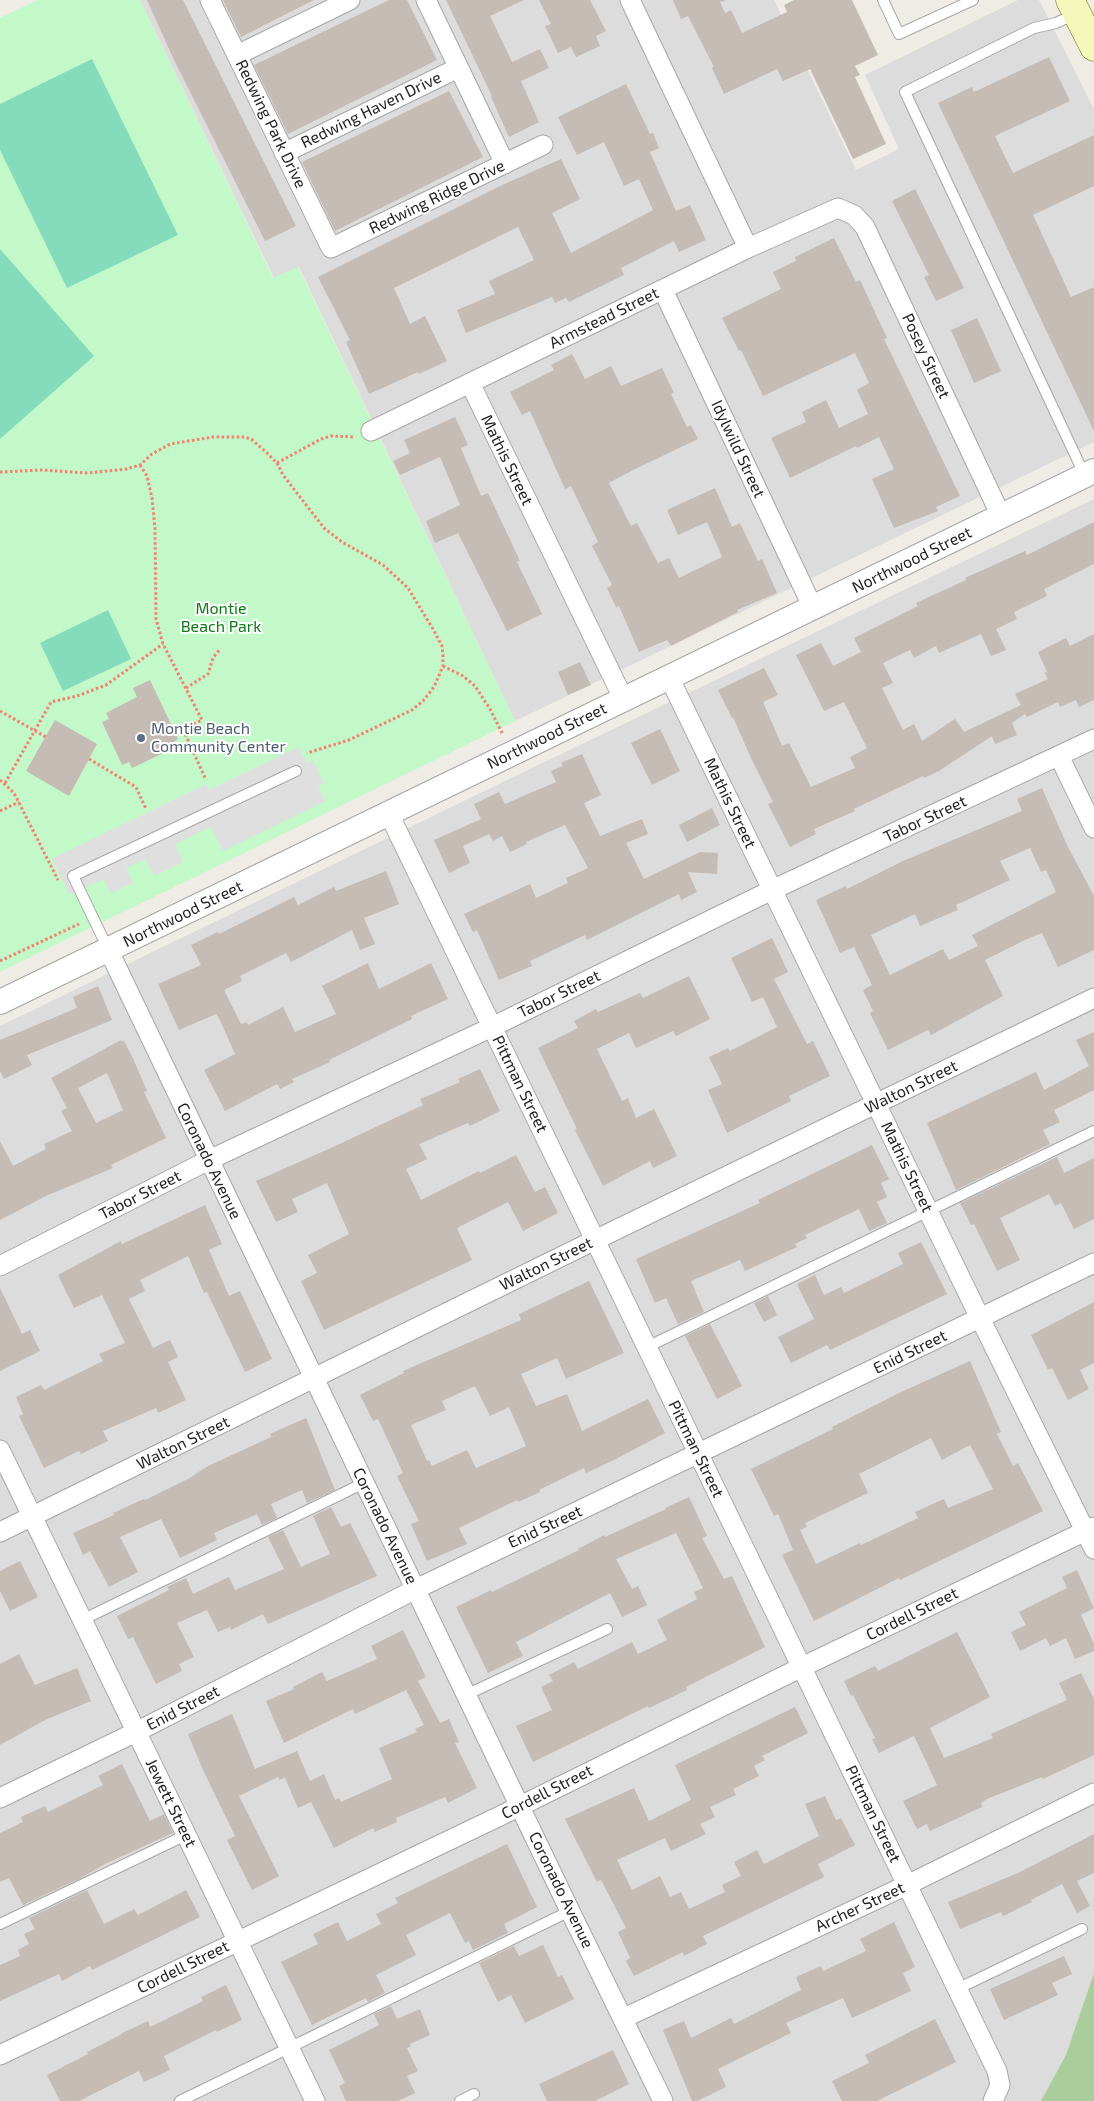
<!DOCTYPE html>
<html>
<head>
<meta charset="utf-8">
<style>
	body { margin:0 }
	canvas { display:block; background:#efece5 }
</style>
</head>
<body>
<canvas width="1094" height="2101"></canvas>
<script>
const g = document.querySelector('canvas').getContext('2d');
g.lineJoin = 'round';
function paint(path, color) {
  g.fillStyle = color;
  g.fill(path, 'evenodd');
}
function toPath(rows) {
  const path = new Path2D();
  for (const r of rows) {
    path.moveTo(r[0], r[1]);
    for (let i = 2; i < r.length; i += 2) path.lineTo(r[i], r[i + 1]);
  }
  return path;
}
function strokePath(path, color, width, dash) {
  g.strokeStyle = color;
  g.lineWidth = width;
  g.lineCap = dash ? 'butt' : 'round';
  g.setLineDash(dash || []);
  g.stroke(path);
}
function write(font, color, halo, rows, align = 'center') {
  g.font = font + ' "Exo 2",sans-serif';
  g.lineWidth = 4;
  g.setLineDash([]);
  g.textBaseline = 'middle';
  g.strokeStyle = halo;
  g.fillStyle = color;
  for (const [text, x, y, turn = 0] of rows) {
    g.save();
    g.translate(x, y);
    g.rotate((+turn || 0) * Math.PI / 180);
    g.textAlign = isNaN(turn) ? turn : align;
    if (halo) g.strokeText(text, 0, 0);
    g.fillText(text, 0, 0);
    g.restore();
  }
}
paint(toPath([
	[140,0,774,0,856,170,899,149,865,75,1018,0,1039,0,1094,109,1094,442,515,721,299,267,274,278],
	[1094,499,1094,2101,0,2101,0,1026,536,766]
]), '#dddcdc');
paint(toPath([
	[1094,1973,1094,2101,1041,2101,1066,2055]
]), '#a9ce9b');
paint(toPath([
	[38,0,140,0,273,278,298,267,515,721,0,972,0,18]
]), '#c3f8c8');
paint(toPath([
	[92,59,178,235,67,288,0,150,0,104],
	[0,249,94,356,0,439],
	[108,610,131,659,63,691,40,643]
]), '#85dcbc');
paint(toPath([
	[299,747,307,763,313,760,324,783,318,786,325,801,223,851,211,827,175,844,183,862,154,876,145,859,126,868,133,883,111,893,104,879,69,894,52,859,206,784,209,790]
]), '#dfdfdf');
paint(toPath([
	[147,0,183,0,296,226,265,241,174,60],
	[223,0,314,0,241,37],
	[389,0,407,0,437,60,288,134,254,65],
	[446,0,524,0,490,16,512,62,540,49,549,68,521,81,539,122,509,137,491,97,492,96],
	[539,0,590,0,606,31,596,36,600,46,576,57,571,47,558,53,545,26,551,24],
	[673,0,726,0,720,2,725,13,731,10,742,33,787,12,784,5,794,0,852,0,878,55,855,66,860,75,855,77,886,144,853,159,810,69,783,81,777,69,724,94,712,68,714,67,688,16,681,19],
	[1049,57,1070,101,995,136,1013,173,1094,135,1094,186,1033,215,1071,297,1094,287,1094,431,938,103,972,87,974,92],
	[626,84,650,134,653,133,659,148,650,152,676,211,690,205,706,240,679,252,674,241,621,268,624,275,569,302,566,298,555,303,552,297,466,333,457,310,495,294,489,281,534,260,518,227,394,288,410,324,425,316,447,361,419,374,418,372,369,394,346,342,350,340,318,277,500,186,561,159,580,199,552,213,571,253,653,210,639,179,624,186,604,142,577,155,558,117],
	[449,91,483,157,335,231,302,162],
	[915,189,964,288,936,301,924,277,929,275,892,201],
	[834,238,856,282,860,280,887,338,884,339,960,496,936,507,938,511,894,528,872,479,894,469,879,437,857,448,856,446,790,478,771,438,806,422,802,412,826,400,839,428,868,414,857,390,869,383,855,353,763,396,741,350,739,351,722,318,781,289,773,272,796,261,795,257],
	[977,318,1001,371,974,383,951,330],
	[572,354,585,379,611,366,621,386,662,368,674,393,671,394,687,427,691,425,698,439,631,471,609,483,631,526,637,523,658,563,669,558,679,578,722,557,707,522,678,535,667,510,715,488,732,527,740,523,758,561,762,559,777,593,737,610,738,612,671,646,667,640,639,652,619,606,616,607,607,588,612,585,592,546,598,542,571,486,565,489,530,411,522,415,510,392,554,370,551,365],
	[455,417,468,445,461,448,481,496,488,493,520,561,517,562,542,614,507,631,458,533,435,543,426,521,460,505,440,457,400,475,393,461,410,453,404,440],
	[1094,522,1094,564,1044,589,1047,596,1014,612,1017,619,996,629,1006,650,991,656,981,634,939,653,936,646,914,658,910,650,883,663,893,683,882,688,903,730,914,724,922,741,955,719,964,732,1021,705,1015,694,1048,679,1045,673,1047,672,1038,652,1066,638,1070,646,1094,634,1094,700,1079,707,1076,700,1060,707,1058,702,1027,717,1025,714,1012,723,1017,735,995,744,992,736,939,771,924,778,923,776,854,809,855,811,814,829,816,834,790,847,768,804,773,802,750,756,733,717,732,718,718,690,764,668,778,695,763,702,782,746,789,743,811,787,855,768,850,757,867,748,844,702,824,711,796,655,821,643,833,666,861,652,854,638,918,606,916,603,966,580,965,578,1025,551,1027,555],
	[580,662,591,685,568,695,558,672],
	[150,680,178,739,172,743,174,748,132,768,129,762,122,765,102,722,109,719,106,713,137,697,133,688],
	[55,720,97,744,69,796,26,771],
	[660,729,680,771,652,785,631,743],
	[582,754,601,795,584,803,600,836,642,819,648,834,626,843,644,879,700,852,718,853,717,874,688,872,697,892,681,900,679,894,587,940,585,935,530,961,532,966,499,980,477,930,473,932,464,914,530,884,536,898,568,883,566,878,588,868,565,825,526,842,527,844,510,852,502,836,493,841,489,834,463,846,470,863,449,873,434,840,481,819,474,804,499,792,505,804,556,782,551,771,563,766,561,763],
	[1042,788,1067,845,1094,896,1094,950,1058,967,1042,933,1025,940,985,960,1003,996,931,1035,928,1030,888,1050,870,1013,873,1011,863,990,872,985,854,947,840,953,816,900,846,886,847,889,903,861,1022,811,1017,799],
	[1030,848,1041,872,1046,870,1056,892,972,935,978,946,949,960,943,949,890,975,871,935,915,914,920,926,958,910,956,905,1010,880,1000,861],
	[712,808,720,825,687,842,679,825],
	[386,871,399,904,364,918,375,944,360,950,352,930,291,962,286,953,240,976,242,981,224,990,241,1024,247,1022,248,1025,283,1007,295,1032,336,1014,322,986,368,963,379,989,431,963,448,999,411,1016,412,1019,329,1060,330,1062,292,1079,294,1082,280,1089,277,1084,225,1111,204,1070,235,1054,219,1018,216,1014,179,1030,158,984,201,965,191,945,218,932,219,934,294,897,298,905,334,887,336,891],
	[772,938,788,972,774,979,807,1044,813,1041,830,1076,789,1096,791,1101,727,1133,708,1090,722,1084,709,1057,728,1048,730,1051,777,1027,763,997,752,1002,731,958],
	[689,976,710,1019,676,1036,673,1031,636,1048,629,1033,597,1049,622,1101,628,1098,636,1118,654,1109,677,1156,653,1168,650,1161,603,1186,575,1130,577,1129,538,1048,578,1028,574,1021,596,1009,598,1012,640,993,643,998],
	[98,986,112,1020,27,1055,32,1065,4,1079,0,1071,0,1040,77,1008,73,997],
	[1094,1032,1094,1090,1054,1110,1060,1122,1043,1130,1050,1144,956,1190,927,1123,1036,1072,1044,1090,1089,1066,1076,1040],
	[121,1040,122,1042,124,1041,132,1056,147,1091,144,1092,166,1138,111,1165,113,1168,48,1195,0,1220,0,1141,13,1166,46,1149,44,1144,72,1131,61,1111,67,1108,51,1078],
	[107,1073,123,1110,96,1123,78,1088],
	[480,1069,500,1111,470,1126,468,1123,419,1144,427,1159,406,1169,421,1200,479,1171,480,1173,516,1155,535,1192,545,1187,558,1213,523,1231,508,1202,457,1228,472,1260,324,1330,301,1281,317,1273,308,1255,349,1234,327,1183,292,1199,298,1212,276,1222,256,1181,333,1147,423,1105,420,1099,460,1082,458,1079],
	[872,1145,889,1179,881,1183,887,1197,877,1202,887,1223,869,1231,859,1209,805,1235,807,1238,795,1244,797,1247,745,1271,740,1260,691,1281,704,1312,678,1324,666,1298,655,1303,636,1259,760,1203,758,1200],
	[1057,1157,1064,1173,1094,1158,1094,1219,1074,1229,1061,1203,1055,1206,1049,1194,1000,1218,1020,1260,997,1271,974,1224,971,1225,960,1203],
	[205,1205,222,1244,209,1250,229,1296,240,1291,272,1359,245,1372,207,1292,204,1293,188,1256,140,1280,145,1291,129,1299,153,1348,170,1340,178,1357,168,1362,186,1400,158,1413,156,1408,103,1431,108,1441,81,1454,79,1451,44,1468,19,1416,23,1414,16,1397,41,1385,44,1390,103,1361,99,1354,125,1343,102,1295,74,1308,58,1275,121,1241,122,1244],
	[921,1242,947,1294,830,1350,827,1345,791,1363,778,1337,814,1319,797,1284,815,1275,824,1295,841,1287,844,1293,903,1264,898,1253],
	[589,1281,624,1353,566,1379,557,1358,521,1374,536,1406,567,1394,582,1431,648,1399,665,1433,616,1459,586,1473,584,1468,539,1490,540,1492,518,1502,517,1500,459,1528,467,1544,427,1561,411,1524,419,1521,397,1476,403,1473,378,1419,373,1421,360,1395,404,1373,403,1371,521,1320,519,1314],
	[475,1386,490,1416,509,1407,526,1446,476,1468,467,1450,432,1466,429,1460,427,1461,411,1425,446,1410,442,1401],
	[0,1288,22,1334,30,1330,40,1351,0,1371],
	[768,1296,777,1315,764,1322,754,1303],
	[1094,1302,1094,1363,1080,1370,1089,1389,1068,1400,1052,1368,1048,1370,1031,1335],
	[710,1324,742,1386,717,1399,685,1336],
	[970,1361,1001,1432,997,1434,1013,1466,1018,1463,1043,1511,900,1580,899,1578,814,1621,782,1555,793,1550,778,1514,774,1516,751,1469,833,1429,832,1427,899,1393],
	[931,1438,942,1460,970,1445,993,1489,948,1508,944,1499,915,1512,918,1518,861,1545,860,1543,816,1564,800,1530,807,1527,805,1523,868,1493,859,1474],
	[306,1418,335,1490,307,1503,302,1490,271,1504,277,1518,262,1525,257,1514,214,1533,217,1540,180,1558,161,1519,120,1537,138,1572,109,1587,90,1551,83,1555,73,1533,114,1515,113,1513,144,1499,145,1500,190,1478,206,1467,271,1437,270,1434],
	[689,1497,707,1536,702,1538,724,1579,732,1576,765,1647,686,1687,687,1690,649,1708,648,1706,533,1762,516,1726,552,1710,541,1687,553,1681,549,1675,574,1662,578,1669,632,1642,638,1654,667,1640,657,1620,697,1599,694,1592,703,1588,676,1533,616,1559,632,1589,638,1586,647,1605,622,1617,610,1593,516,1642,523,1656,488,1673,456,1607,491,1590,492,1592,579,1550,578,1549,604,1535,605,1537,666,1509,665,1508],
	[331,1507,341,1527,350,1523,377,1576,268,1624,263,1614,231,1630,230,1627,218,1632,207,1610,177,1623,194,1657,179,1664,182,1671,156,1684,133,1637,128,1639,117,1616,169,1590,167,1587,186,1578,193,1594,229,1577,235,1590,284,1569,268,1537,283,1530,301,1567,330,1554,313,1516],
	[20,1561,38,1597,10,1611,0,1591,0,1571],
	[1077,1570,1094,1608,1081,1615,1094,1644,1094,1651,1075,1659,1066,1638,1050,1646,1046,1638,1020,1651,1011,1632,1026,1625,1019,1612,1067,1588,1062,1577],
	[403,1630,426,1677,418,1681,440,1723,449,1719,459,1742,455,1743,477,1788,448,1803,445,1797,396,1818,397,1822,375,1832,373,1828,334,1848,311,1802,298,1808,285,1778,279,1780,278,1777,239,1796,279,1876,252,1890,227,1840,235,1836,203,1770,188,1734,232,1714,255,1769,297,1751,310,1781,324,1774,335,1800,339,1798,341,1802,392,1779,379,1748,417,1732,415,1729,424,1725,406,1690,355,1714,353,1709,284,1743,266,1701,294,1689,293,1687,322,1672,327,1681,377,1659,371,1646],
	[957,1632,990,1697,930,1728,944,1758,993,1738,991,1734,1067,1700,1059,1683,1081,1673,1094,1699,1094,1755,1043,1779,1042,1777,987,1799,981,1803,982,1807,930,1831,927,1824,917,1829,903,1801,937,1785,914,1736,879,1753,872,1739,875,1738,853,1695,851,1696,844,1681,875,1666,878,1671],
	[19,1654,35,1685,77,1668,91,1701,45,1720,0,1745,0,1664],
	[795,1707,808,1733,762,1756,765,1760,754,1766,759,1776,733,1789,736,1795,710,1807,715,1817,700,1824,706,1834,671,1851,665,1838,617,1860,632,1890,660,1876,670,1897,681,1892,689,1909,725,1892,722,1885,741,1876,734,1862,757,1850,764,1864,819,1836,805,1804,825,1796,836,1820,841,1818,855,1845,818,1864,824,1877,703,1936,707,1944,684,1956,683,1952,634,1976,626,1961,630,1958,618,1932,626,1928,601,1880,597,1882,565,1819,634,1788,649,1821,691,1800,675,1765],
	[122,1764,150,1821,164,1814,173,1833,105,1864,81,1878,23,1905,9,1878,0,1882,0,1833,23,1822,21,1817,45,1806,48,1812,103,1785,98,1776],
	[1094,1834,1094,1873,1077,1881,1090,1906,1077,1913,1062,1884,1031,1900,1032,1902,1003,1916,1001,1912,960,1929,948,1902,1018,1873],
	[507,1844,537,1907,504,1924,508,1933,473,1950,469,1941,465,1943,450,1913,406,1935,416,1955,376,1975,385,1993,368,2002,366,1998,312,2025,281,1962,318,1944,313,1934,338,1922,347,1941,381,1924,376,1914,398,1903,395,1898],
	[87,1890,104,1924,134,1909,138,1915,186,1890,200,1917,92,1970,90,1966,62,1981,59,1974,0,2001,0,1965,20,1956,18,1950,29,1944,24,1934,35,1929,29,1918],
	[894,1922,915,1967,903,1973,911,1991,852,2018,843,1998,786,2023,791,2033,718,2069,726,2087,697,2101,692,2101,663,2030,684,2021,691,2038,731,2018,734,2024,801,1990,796,1977,821,1966,823,1971,866,1951,860,1939],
	[543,1945,558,1977,562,1975,574,1999,525,2023,511,1995,498,2002,479,1963,514,1946,519,1956],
	[1064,1956,1072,1974,1052,1983,1058,1995,1004,2020,990,1989],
	[226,1985,242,2020,217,2032,216,2030,164,2056,170,2070,144,2082,139,2071,79,2101,60,2101,47,2075,88,2054,87,2052,122,2034,122,2033,148,2021,150,2027,203,2001,201,1997],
	[391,2006,397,2019,420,2009,430,2035,410,2044,411,2046,407,2048,418,2071,407,2076,415,2093,398,2101,346,2101,339,2086,345,2083,329,2050,379,2025,374,2014],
	[935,2019,956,2062,877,2101,842,2101,832,2081,869,2063,865,2055],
	[613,2050,629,2084,595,2101,547,2101,539,2084]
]), '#c4bcb5');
const service = toPath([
	[883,0,899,34,973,0],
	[1075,14,1056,23,1034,28,905,92,1085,476],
	[108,949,73,876,296,771],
	[647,1347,1094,1131],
	[82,1620,364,1483],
	[468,1694,607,1629],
	[0,1924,186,1835],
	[957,1989,1082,1929],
	[180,2101,570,1911],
	[460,2101,474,2094]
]);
const minor = toPath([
	[210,0,331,248,543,145],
	[426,0,505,164],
	[630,0,748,248],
	[237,55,350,0],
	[284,153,458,68],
	[663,290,813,608],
	[470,383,623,698],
	[371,431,748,248,838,208,854,215,865,227,1001,516],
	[669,677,980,1318,1094,1549],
	[1059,756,1094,828],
	[389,814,997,2071,1000,2085,993,2101],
	[108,949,570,1911,663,2101],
	[0,1266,209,1160,492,1027,772,890,1094,739],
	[0,1450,315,2101],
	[0,1532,595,1240,1094,998],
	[0,1798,136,1732,416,1589,1094,1263],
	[624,2018,907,1885,1094,1793],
	[0,2055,500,1816,802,1667,1094,1527]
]);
const tertiary = toPath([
	[0,1002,1094,471]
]);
const secondary = toPath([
	[1070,0,1094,47]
]);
strokePath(service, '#a6a6a6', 12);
strokePath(minor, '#a6a6a6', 21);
strokePath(tertiary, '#a6a6a6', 26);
strokePath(secondary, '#677407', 29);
strokePath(toPath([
	[277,463,321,439,331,436,355,437],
	[140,465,147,476,152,498,155,529,156,619,163,644,202,720,183,729,206,780],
	[0,472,42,470,87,473,126,469,140,465,152,454,170,444,213,437,244,437,251,439,266,452,277,463,283,475,324,528,342,542,383,565,408,588,433,629,442,646,443,655,443,666,434,687,423,701,412,710,349,740,307,753],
	[443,666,463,676,475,686,490,709,503,735],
	[186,688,208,674,213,658,220,649],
	[0,711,46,737],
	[89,759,136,787,146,809],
	[0,780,14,793,58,880],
	[5,783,51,702,77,696,106,685,163,644],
	[0,811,19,802],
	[0,961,79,924]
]), '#f67f6f', 3, [2.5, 2.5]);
strokePath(service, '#fff', 10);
strokePath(minor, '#fff', 19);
strokePath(tertiary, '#fff', 24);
strokePath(secondary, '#f4f8bb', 28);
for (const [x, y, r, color] of [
	[141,738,5,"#5c6f8a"]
]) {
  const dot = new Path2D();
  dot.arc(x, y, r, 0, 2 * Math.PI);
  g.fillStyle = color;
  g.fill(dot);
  strokePath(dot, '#fff', 2);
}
write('16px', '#1f1f1f', '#fff', [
	["Redwing Haven Drive",371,110,-26],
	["Redwing Park Drive",271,124,64],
	["Redwing Ridge Drive",437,197,-26],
	["Armstead Street",604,318,-26],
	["Posey Street",926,356,65],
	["Idylwild Street",738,449,65],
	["Mathis Street",507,460,64],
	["Northwood Street",912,560,-26],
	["Northwood Street",547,736,-26],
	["Mathis Street",730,803,64],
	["Tabor Street",925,819,-25],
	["Northwood Street",183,914,-26],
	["Tabor Street",559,994,-26],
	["Pittman Street",520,1084,64],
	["Walton Street",911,1087,-26],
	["Coronado Avenue",209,1161,64],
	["Mathis Street",907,1167,64],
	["Tabor Street",140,1195,-27],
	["Walton Street",546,1264,-26],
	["Enid Street",910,1352,-26],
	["Walton Street",183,1443,-26],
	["Pittman Street",696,1449,64],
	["Coronado Avenue",385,1526,64],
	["Enid Street",545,1527,-25],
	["Cordell Street",912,1614,-26],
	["Enid Street",183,1708,-27],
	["Cordell Street",547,1792,-27],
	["Jewett Street",171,1803,64],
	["Pittman Street",873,1814,64],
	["Coronado Avenue",561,1890,64],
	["Archer Street",860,1907,-25],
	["Cordell Street",183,1967,-26]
]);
write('16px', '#0e7b19', '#fff', [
	["Montie",221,609],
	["Beach Park",221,627]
]);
write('16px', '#4e5e75', '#fff', [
	["Montie Beach",151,729],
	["Community Center",151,747]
], 'left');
</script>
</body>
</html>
